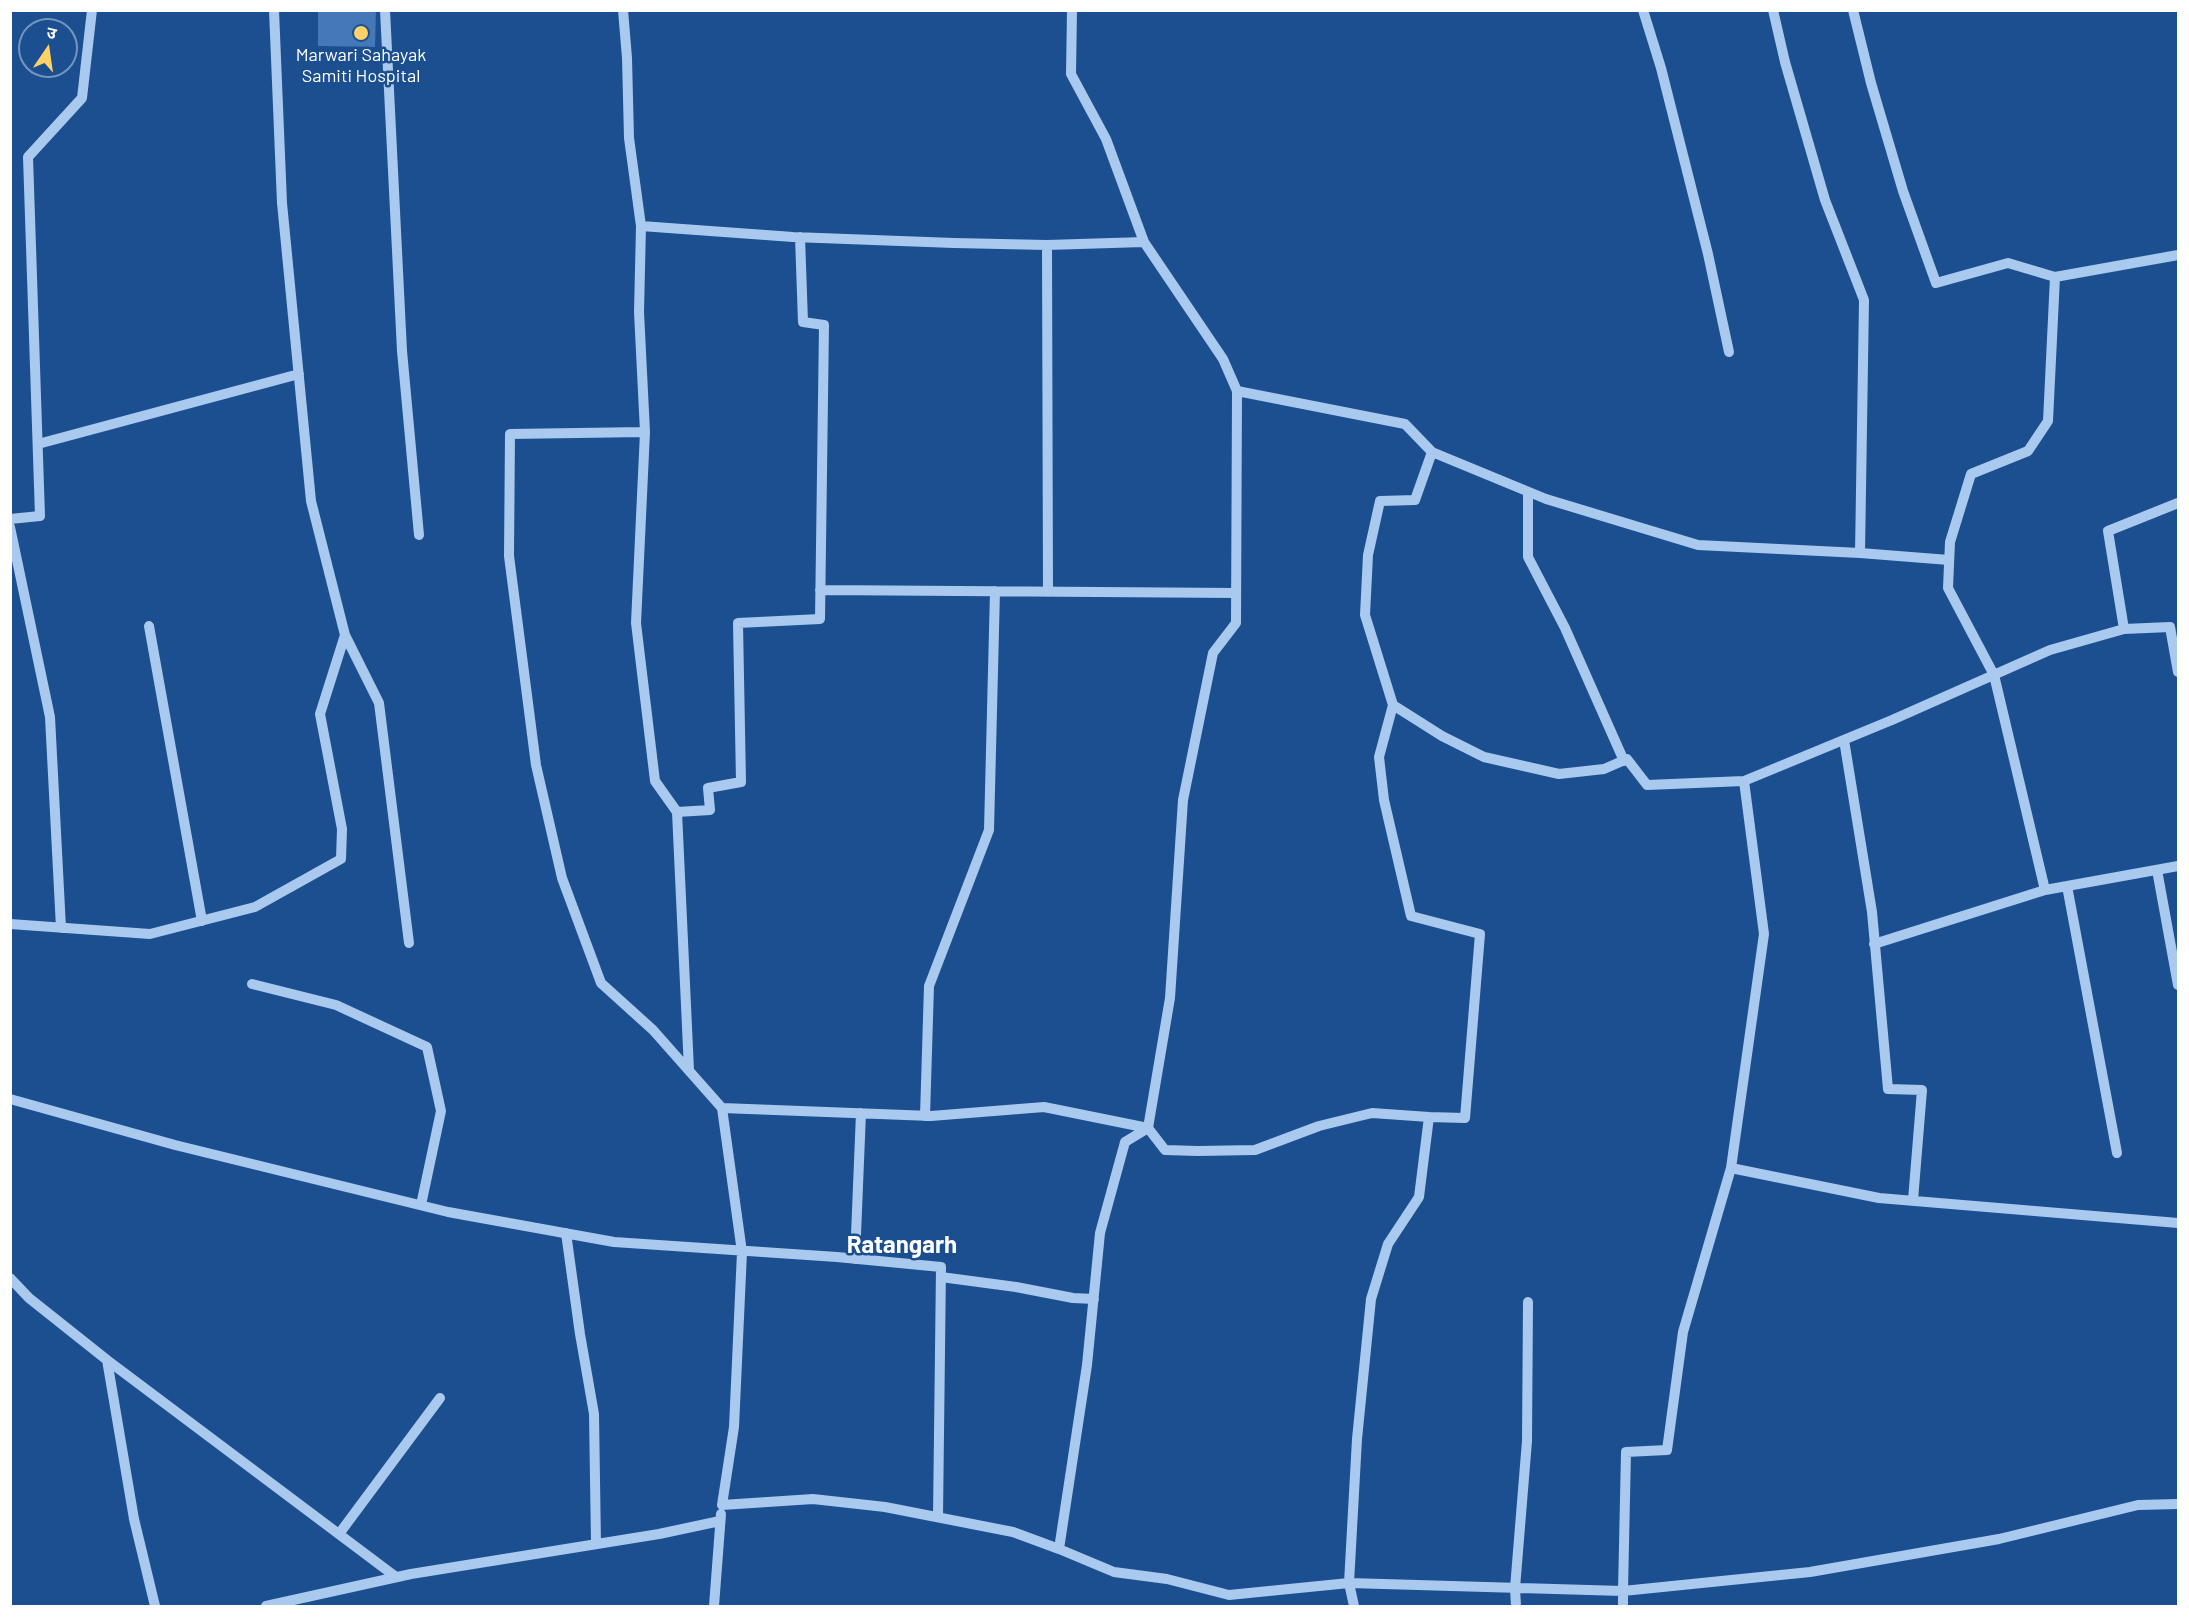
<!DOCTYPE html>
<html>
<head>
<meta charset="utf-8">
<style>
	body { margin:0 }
	#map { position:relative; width:2189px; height:1617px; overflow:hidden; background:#1b4f8f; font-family:Barlow,"Noto Sans Devanagari",sans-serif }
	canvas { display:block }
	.frame { position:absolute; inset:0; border:12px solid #fff; pointer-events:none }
	.north { position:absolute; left:18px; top:18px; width:60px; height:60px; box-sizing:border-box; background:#1b4f8f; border:2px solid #7695bc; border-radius:50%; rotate:13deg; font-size:16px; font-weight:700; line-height:24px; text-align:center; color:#fff }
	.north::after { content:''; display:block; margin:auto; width:21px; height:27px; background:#ffd166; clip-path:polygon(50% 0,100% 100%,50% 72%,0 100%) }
</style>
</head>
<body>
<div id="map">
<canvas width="2189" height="1617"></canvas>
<div class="frame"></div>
<div class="north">उ</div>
</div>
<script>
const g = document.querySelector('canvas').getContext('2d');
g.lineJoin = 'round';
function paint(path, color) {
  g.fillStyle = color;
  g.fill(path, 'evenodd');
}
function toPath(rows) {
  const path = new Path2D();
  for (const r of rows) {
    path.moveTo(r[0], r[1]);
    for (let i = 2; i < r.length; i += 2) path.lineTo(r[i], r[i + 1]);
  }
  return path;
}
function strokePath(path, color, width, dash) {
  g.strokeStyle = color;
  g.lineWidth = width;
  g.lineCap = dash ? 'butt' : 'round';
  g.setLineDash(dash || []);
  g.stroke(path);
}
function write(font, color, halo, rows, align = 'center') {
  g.font = font + ' Barlow,sans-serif';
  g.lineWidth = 5;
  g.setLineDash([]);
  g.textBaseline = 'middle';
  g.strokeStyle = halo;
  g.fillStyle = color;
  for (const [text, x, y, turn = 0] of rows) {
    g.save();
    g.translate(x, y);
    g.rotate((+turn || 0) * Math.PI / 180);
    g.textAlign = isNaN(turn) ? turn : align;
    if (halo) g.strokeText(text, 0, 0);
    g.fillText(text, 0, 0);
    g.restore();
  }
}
paint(toPath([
	[318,10,376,10,375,47,318,46]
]), '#4478b7');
strokePath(toPath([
	[385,10,402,351,419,535],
	[623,10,627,58,629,138,641,226,639,312,645,432,510,434,509,556,536,765,562,878,601,983,653,1030,722,1108],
	[1072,10,1071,74,1106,139,1144,242,1223,359,1237,391,1405,424,1432,452,1546,499,1698,545,1860,553],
	[1643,10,1661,68,1708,254,1729,352],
	[1773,10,1785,62,1825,200,1864,300,1860,553,1949,560],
	[1853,10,1871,83,1903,191,1936,283,2008,263,2055,277],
	[641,226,793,237,954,243,1047,245,1144,242],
	[1047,245,1048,592],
	[2178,255,2055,277,2048,421,2028,451,1971,474,1950,542,1948,588,1994,675,2045,890,2178,866],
	[1237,391,1236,623,1213,653,1183,800,1170,998,1148,1128,1125,1142,1100,1233,1087,1365,1059,1549,1114,1572,1167,1579,1229,1595,1349,1583,1357,1439,1371,1299,1388,1244,1419,1197,1429,1117,1465,1118,1480,934,1411,916,1384,800,1379,757,1393,705,1365,615,1368,555,1380,501,1415,500,1432,452],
	[645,432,636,623,655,781,677,812,689,1070],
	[38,444,299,374],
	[1528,492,1528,557,1565,628,1624,761],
	[10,519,40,516,28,157,82,98,92,10],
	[10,527,50,717,61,928],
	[820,590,1236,593],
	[149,626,202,921],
	[2124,629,2170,627,2178,672],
	[345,635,379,703,409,943],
	[1393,705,1442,736,1484,757,1559,774,1604,769,1627,759,1647,785,1744,781],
	[1844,740,1872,912,1888,1089,1922,1090,1913,1200],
	[677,812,710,810,708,788,741,782,738,623,820,619,824,325,803,322,800,237],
	[2157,870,2178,985],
	[2067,886,2117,1153],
	[10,924,150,934,255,907,341,859,342,829,320,714,345,635,311,501,282,203,274,10],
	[1874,944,2045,890],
	[252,984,336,1005,427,1047,441,1111,421,1205],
	[10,1099,175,1145,448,1212,614,1242,837,1257,941,1267,938,1517],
	[925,1116,929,986,989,830,995,591],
	[1731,1168,1879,1198,2178,1223],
	[566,1233,580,1334,594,1414,596,1544],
	[855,1259,861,1113],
	[941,1277,1016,1287,1073,1298,1094,1299],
	[10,1278,29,1298,107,1360,134,1519,155,1606],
	[107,1360,396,1577],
	[339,1534,440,1398],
	[1059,1549,1013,1532,885,1507,813,1499,722,1505,734,1427,742,1252,722,1108,931,1116,1044,1107,1148,1128,1165,1150,1198,1151,1255,1150,1319,1126,1372,1113,1429,1117],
	[266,1606,411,1574,659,1534,720,1521],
	[714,1606,721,1514],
	[1354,1606,1349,1583,1623,1591,1626,1452,1667,1450,1683,1332,1731,1168,1764,934,1744,781,1892,720,2050,650,2124,629,2108,531,2178,503],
	[1516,1606,1515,1588,1527,1441,1528,1302],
	[1623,1606,1623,1591,1810,1572,1999,1539,2138,1505,2178,1504]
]), '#a9c9ee', 10);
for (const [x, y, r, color] of [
	[361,33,8,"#ffd166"]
]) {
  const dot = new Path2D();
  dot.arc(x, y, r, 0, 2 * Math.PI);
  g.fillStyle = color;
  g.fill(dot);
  strokePath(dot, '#1b4f8f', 2);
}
write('18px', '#fff', '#1b4f8f', [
	["Marwari Sahayak",361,55],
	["Samiti Hospital",361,76]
]);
write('bold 24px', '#fff', '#1b4f8f', [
	["Ratangarh",902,1245]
]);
</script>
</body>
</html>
